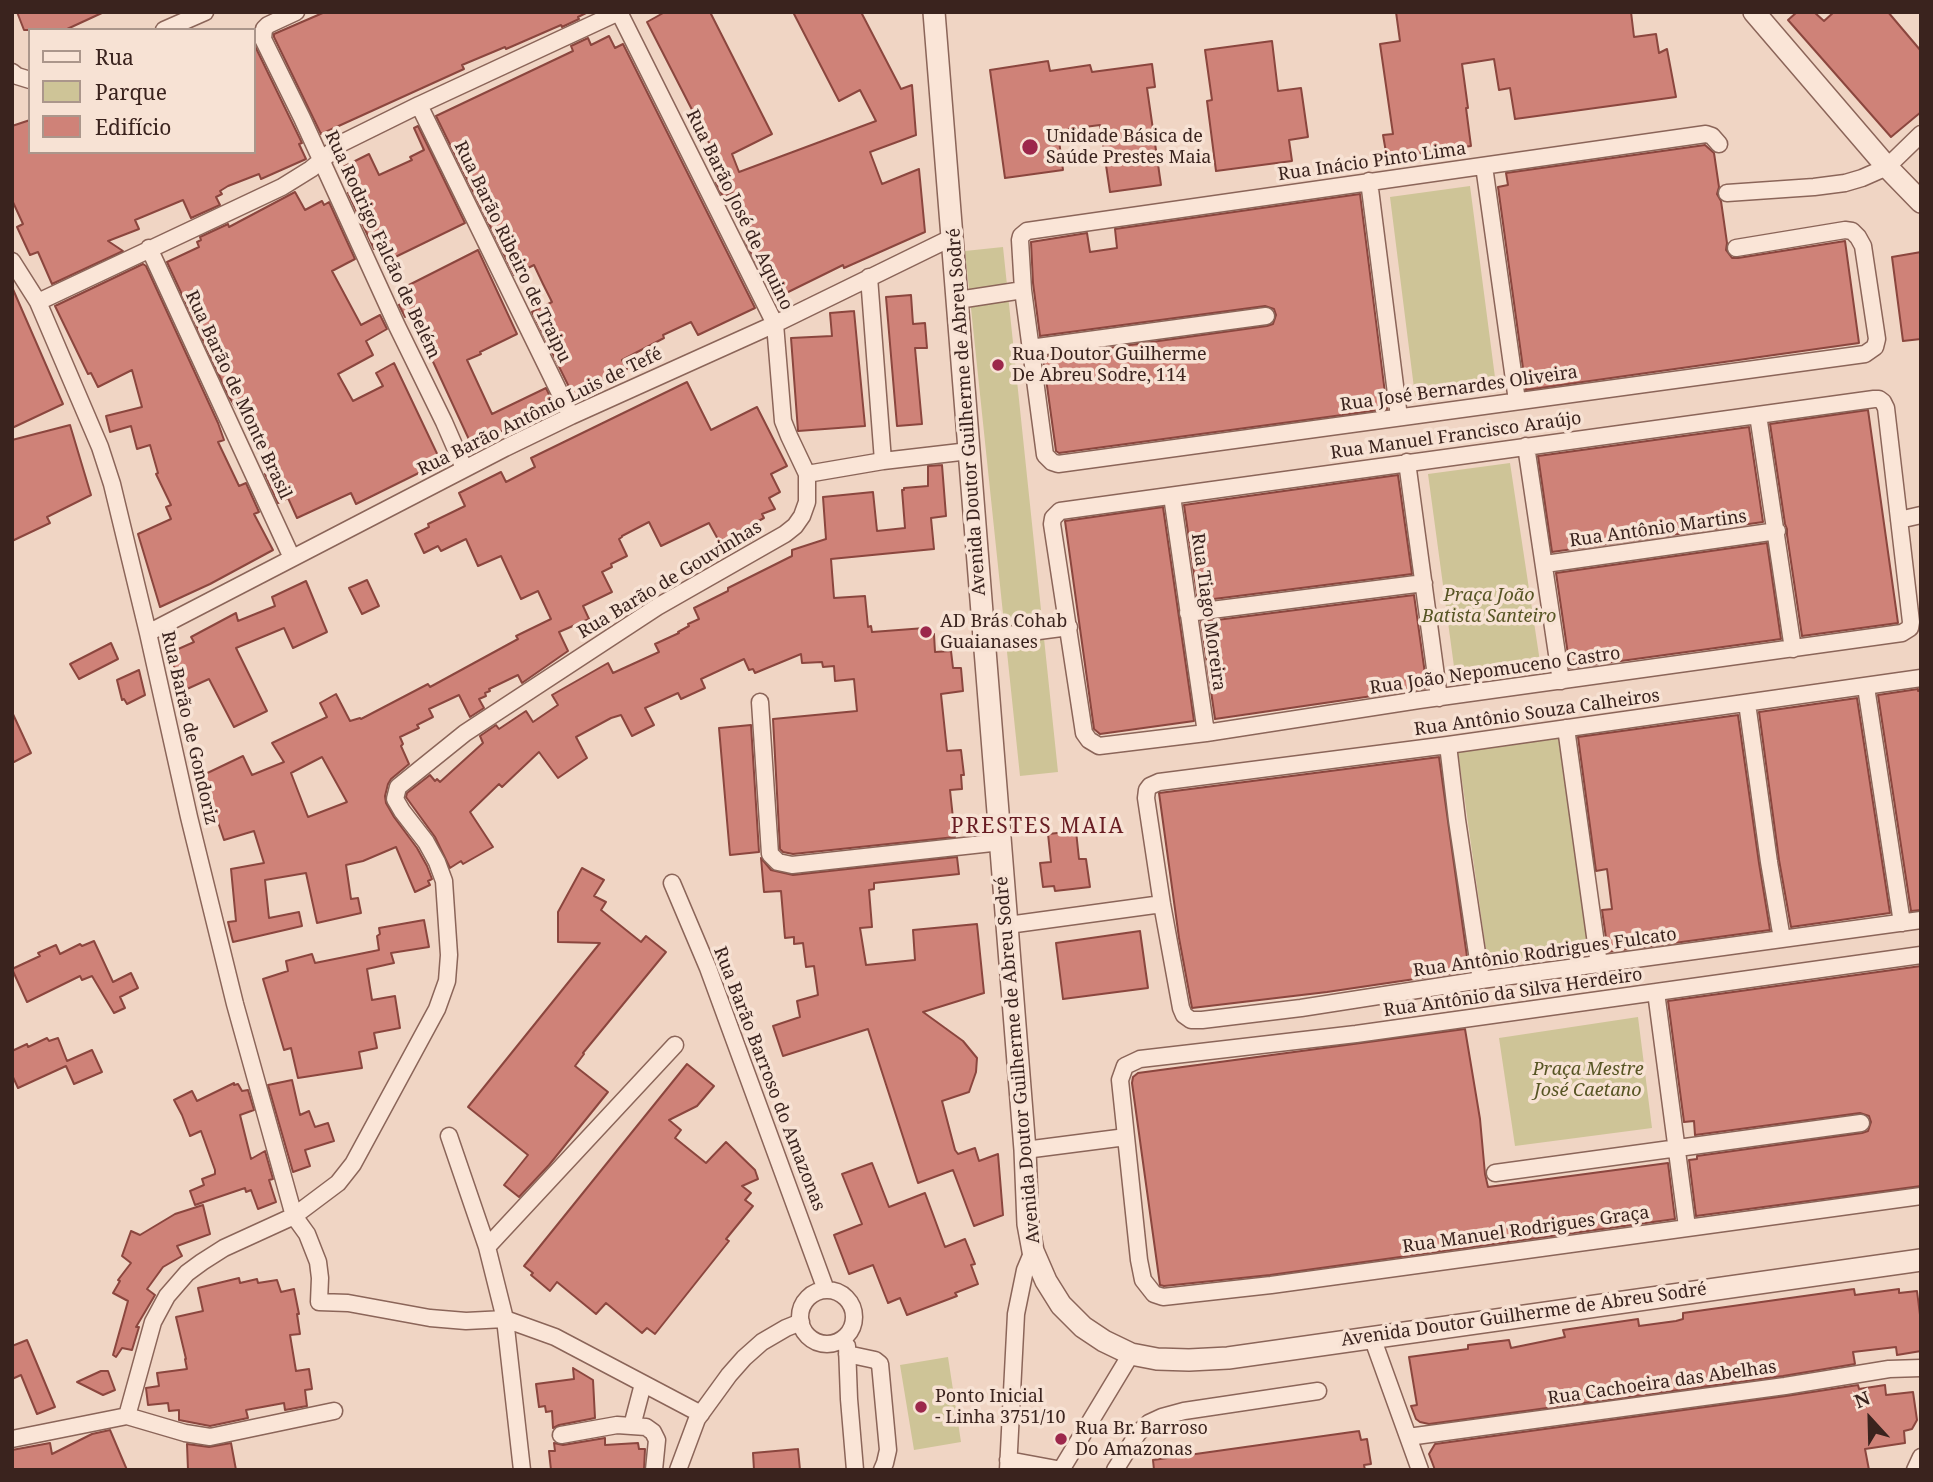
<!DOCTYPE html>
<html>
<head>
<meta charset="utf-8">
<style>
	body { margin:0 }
	#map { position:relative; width:1933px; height:1482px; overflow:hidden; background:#f0d5c4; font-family:"Noto Serif",serif }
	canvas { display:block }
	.frame { position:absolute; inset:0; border:14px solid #3a231e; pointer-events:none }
	.legend { position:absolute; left:28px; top:28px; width:228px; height:126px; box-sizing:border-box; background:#f7e2d4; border:2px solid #ab968b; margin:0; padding:9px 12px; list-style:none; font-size:21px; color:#3a231e }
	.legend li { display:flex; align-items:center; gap:14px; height:35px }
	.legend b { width:35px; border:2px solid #ab968b }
	.north { position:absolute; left:1835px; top:1384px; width:70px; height:70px; -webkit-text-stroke:5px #f7e2d4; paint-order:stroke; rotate:338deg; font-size:19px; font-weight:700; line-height:28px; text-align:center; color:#3a231e }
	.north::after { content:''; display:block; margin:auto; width:24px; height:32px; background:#3a231e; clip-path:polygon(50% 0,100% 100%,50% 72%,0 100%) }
</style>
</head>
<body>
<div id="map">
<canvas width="1933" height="1482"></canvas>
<div class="frame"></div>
<ul class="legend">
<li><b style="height:9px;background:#fae5d7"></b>Rua</li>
<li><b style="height:19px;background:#cec497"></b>Parque</li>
<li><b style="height:19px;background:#cf8278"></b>Edifício</li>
</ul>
<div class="north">N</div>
</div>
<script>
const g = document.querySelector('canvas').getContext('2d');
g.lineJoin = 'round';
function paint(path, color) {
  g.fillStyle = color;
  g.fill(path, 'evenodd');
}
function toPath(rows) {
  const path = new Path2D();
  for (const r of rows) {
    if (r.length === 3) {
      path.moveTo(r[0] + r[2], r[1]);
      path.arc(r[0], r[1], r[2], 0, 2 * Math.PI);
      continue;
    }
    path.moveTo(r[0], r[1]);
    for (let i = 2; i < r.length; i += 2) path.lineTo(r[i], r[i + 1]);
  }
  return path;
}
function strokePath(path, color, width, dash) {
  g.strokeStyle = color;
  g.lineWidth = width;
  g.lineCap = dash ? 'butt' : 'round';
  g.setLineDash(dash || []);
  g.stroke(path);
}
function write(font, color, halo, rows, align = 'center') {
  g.font = font + ' "Noto Serif",serif';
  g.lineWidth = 7;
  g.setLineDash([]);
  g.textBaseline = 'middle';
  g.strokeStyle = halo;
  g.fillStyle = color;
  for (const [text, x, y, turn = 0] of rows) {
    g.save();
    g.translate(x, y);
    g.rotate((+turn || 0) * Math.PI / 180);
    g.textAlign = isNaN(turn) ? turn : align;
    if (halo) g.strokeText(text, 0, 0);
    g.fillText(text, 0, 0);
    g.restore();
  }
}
paint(toPath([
	[1470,186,1496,385,1415,396,1390,197],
	[1003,247,1058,772,1020,776,965,251],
	[1510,463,1540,662,1530,664,1530,666,1455,674,1428,474],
	[1558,737,1589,950,1488,965,1458,752],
	[1638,1017,1652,1128,1515,1146,1499,1038],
	[948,1357,961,1442,914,1450,900,1365]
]), '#cec497');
const building = toPath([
	[17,12,104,12,65,30,24,30,17,12],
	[325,12,588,12,578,17,579,19,562,27,561,25,506,49,505,47,462,65,464,69,321,134,274,37,274,34,325,12],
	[665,12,710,12,772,134,732,154,739,172,876,121,860,90,839,101,793,12,861,12,901,89,912,85,916,135,870,152,882,184,919,169,925,232,844,268,843,265,774,299,745,241,755,237,733,193,723,197,716,183,727,178,647,22,665,12],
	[1396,12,1631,12,1634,37,1656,34,1659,53,1667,49,1676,97,1515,119,1510,88,1499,90,1494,59,1462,64,1468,108,1466,108,1471,146,1387,158,1383,135,1393,134,1380,44,1400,41,1396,12],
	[1797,12,1814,12,1824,21,1834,12,1888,12,1921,51,1921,112,1891,137,1788,20,1797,12],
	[609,36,615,48,623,44,755,308,698,335,691,322,663,335,664,338,622,360,627,369,573,395,532,312,552,302,543,284,534,265,514,275,436,116,573,51,571,46,588,38,591,45,609,36],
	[1272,41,1278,91,1301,88,1308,137,1289,140,1292,161,1216,171,1207,101,1212,100,1205,50,1272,41],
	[254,44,302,143,299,144,306,159,261,179,259,174,228,186,220,191,222,194,216,197,220,205,191,218,183,200,135,220,139,229,108,241,123,251,52,284,38,252,30,255,17,227,23,224,12,200,12,126,30,120,30,152,254,152,254,44],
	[1048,61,1050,71,1090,65,1092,72,1152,64,1155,87,1147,88,1161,185,1110,192,1100,125,1069,129,1070,136,1067,136,1067,139,1059,141,1063,170,1005,178,990,70,1048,61],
	[418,126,465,223,383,263,376,248,374,249,348,193,353,191,341,168,369,154,379,175,412,160,410,157,424,150,414,128,418,126],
	[1705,145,1714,153,1719,187,1717,194,1721,201,1727,243,1726,250,1732,258,1738,258,1845,241,1859,343,1526,390,1498,187,1508,185,1506,173,1705,145],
	[295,192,305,210,322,201,324,205,329,202,355,259,332,271,361,325,380,315,387,329,366,341,373,355,338,374,353,401,383,386,376,373,394,363,441,462,356,504,351,493,297,518,288,498,278,503,265,474,267,473,263,464,274,458,254,420,247,425,229,397,167,262,199,247,197,242,201,240,200,237,228,224,229,227,295,192],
	[1360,194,1387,409,1059,453,1056,451,1043,357,1267,326,1273,324,1276,315,1274,309,1265,306,1040,336,1033,283,1031,242,1087,233,1090,252,1117,248,1115,229,1360,194],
	[478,250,517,334,480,352,481,354,467,360,492,414,546,388,554,405,472,446,423,340,421,341,408,315,405,317,399,305,403,303,397,291,478,250],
	[1921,252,1921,339,1903,341,1892,257,1921,252],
	[143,264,146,266,218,423,224,440,218,442,239,486,246,483,259,512,254,514,273,550,210,584,160,607,138,534,171,519,166,507,171,505,156,474,158,473,150,445,137,449,131,426,110,432,106,416,142,407,132,370,98,387,91,373,88,374,55,306,143,264],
	[12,287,63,404,12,428,12,287],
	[911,295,913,324,925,323,927,348,915,348,922,424,897,426,886,297,911,295],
	[854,311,865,426,798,431,791,338,832,336,830,313,854,311],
	[687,382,711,430,757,407,787,466,771,474,780,492,769,498,775,509,762,514,764,518,747,527,753,539,726,554,709,523,661,546,649,522,622,536,622,537,619,539,627,556,611,564,612,567,602,572,612,592,583,606,589,619,559,632,568,651,522,683,518,675,489,689,490,691,485,693,486,696,479,699,484,708,470,717,459,695,429,709,433,717,417,725,419,728,400,737,403,744,401,746,409,764,391,779,388,784,385,796,386,803,394,817,417,848,427,866,432,879,428,881,430,885,415,892,396,847,363,861,346,865,351,899,358,898,361,913,317,923,306,873,265,880,269,918,299,912,302,926,233,942,228,922,236,921,231,869,264,863,254,831,224,840,215,813,217,812,199,777,243,756,252,775,284,762,272,743,327,717,320,703,336,694,350,721,360,718,361,719,428,684,430,687,518,639,516,636,551,619,538,591,521,599,501,556,478,566,466,539,441,551,438,546,424,553,415,534,429,527,428,524,465,506,459,493,501,472,506,482,535,467,531,458,687,382],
	[322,757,347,802,308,817,291,773,322,757],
	[1868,410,1898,623,1802,636,1787,535,1787,529,1785,524,1770,424,1868,410],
	[70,425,91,495,47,517,50,523,12,541,12,440,70,425],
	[1749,427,1763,522,1552,552,1538,456,1749,427],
	[942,465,946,516,931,518,934,549,831,559,834,598,865,596,868,627,871,626,872,632,925,628,925,635,934,634,935,652,951,651,953,668,961,668,963,691,941,694,947,751,961,750,964,775,961,775,962,789,950,790,955,837,793,854,783,852,780,849,773,719,857,711,854,679,835,681,834,666,823,667,822,662,802,663,801,654,755,673,753,669,749,670,744,659,701,679,705,688,681,699,678,693,645,708,654,725,632,736,621,715,611,718,576,737,587,758,558,778,539,752,502,787,499,784,470,812,493,847,463,864,461,861,450,868,435,837,406,797,407,793,430,775,435,781,437,779,440,782,483,743,480,736,496,725,499,729,526,711,533,722,558,705,552,695,608,663,613,673,659,652,655,644,679,633,678,632,689,626,688,624,699,619,694,608,728,591,728,588,792,556,792,550,826,539,823,497,873,492,877,531,905,528,902,490,904,490,904,488,928,486,928,466,942,465],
	[1398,475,1412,574,1198,601,1184,505,1398,475],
	[1163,507,1194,721,1100,734,1094,729,1065,521,1163,507],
	[1767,543,1781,639,1570,668,1556,573,1767,543],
	[367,580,379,606,362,614,349,588,367,580],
	[306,581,327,632,293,648,284,628,236,648,267,711,234,727,209,679,187,689,167,654,194,642,191,637,236,613,238,621,275,606,272,597,306,581],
	[1414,595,1427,688,1215,719,1201,622,1414,595],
	[111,643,118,659,79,679,70,664,111,643],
	[139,670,145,695,127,704,124,699,122,700,117,680,139,670],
	[1918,689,1918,691,1921,690,1921,910,1911,911,1878,695,1918,689],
	[1857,698,1890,913,1791,927,1779,860,1759,712,1857,698],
	[12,712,31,753,12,763,12,712],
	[1738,715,1759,863,1770,930,1608,952,1602,910,1612,909,1607,869,1596,871,1578,737,1738,715],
	[751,725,759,852,730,855,719,728,751,725],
	[1439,757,1469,971,1327,992,1192,1008,1179,938,1159,793,1439,757],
	[1076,831,1079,859,1086,859,1090,887,1055,891,1054,886,1043,887,1040,863,1051,862,1048,834,1076,831],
	[957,857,959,874,874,883,874,889,869,890,872,927,860,928,866,965,915,960,913,930,977,924,984,993,923,1012,963,1041,977,1058,976,1072,969,1092,942,1101,955,1150,958,1154,975,1148,979,1161,998,1154,1003,1215,974,1226,953,1170,918,1183,868,1029,783,1056,773,1026,800,1017,797,1001,818,995,814,966,806,967,803,943,794,944,794,937,785,938,781,891,764,892,761,858,771,870,793,875,957,857],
	[582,868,604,880,594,896,606,902,601,910,641,942,646,936,666,952,583,1053,584,1054,575,1066,608,1092,549,1165,519,1197,504,1185,528,1155,468,1107,600,943,558,942,558,912,582,868],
	[424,920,429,947,391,953,394,963,367,969,372,1000,395,996,400,1028,374,1033,377,1048,359,1052,362,1068,298,1078,291,1048,284,1050,263,979,288,971,286,961,312,954,315,963,379,950,377,936,380,934,379,928,424,920],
	[1140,931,1148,988,1063,999,1056,943,1140,931],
	[94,941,113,982,131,973,138,988,120,997,125,1008,114,1013,92,976,82,980,80,976,27,1002,12,969,40,956,38,953,56,945,60,954,80,944,82,946,94,941],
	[1921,966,1921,1186,1696,1216,1689,1160,1697,1159,1697,1156,1862,1133,1868,1131,1871,1122,1869,1116,1860,1113,1695,1135,1694,1121,1684,1122,1668,1001,1921,966],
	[1465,1029,1480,1119,1485,1174,1488,1187,1668,1163,1675,1219,1270,1275,1164,1286,1160,1285,1132,1083,1133,1077,1138,1073,1465,1029],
	[47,1038,49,1041,58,1038,67,1061,92,1050,102,1072,74,1084,66,1066,18,1088,12,1075,12,1051,27,1044,28,1047,47,1038],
	[687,1064,714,1086,697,1106,669,1120,681,1130,675,1138,706,1163,726,1142,755,1170,758,1179,742,1186,751,1193,745,1200,753,1206,726,1239,729,1241,655,1334,647,1328,642,1333,606,1303,596,1314,557,1282,550,1291,531,1275,533,1273,524,1266,687,1064],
	[292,1080,300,1115,309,1111,315,1127,328,1123,334,1141,305,1150,310,1166,293,1172,268,1085,292,1080],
	[234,1083,234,1085,238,1084,242,1091,248,1090,254,1110,240,1115,251,1159,265,1151,273,1179,269,1180,276,1202,258,1209,251,1190,246,1192,245,1188,195,1205,190,1191,204,1185,202,1179,215,1174,215,1170,201,1131,190,1136,182,1115,174,1100,192,1091,197,1101,234,1083],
	[872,1163,889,1207,925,1193,945,1247,965,1239,975,1264,971,1265,978,1284,955,1293,957,1296,907,1315,900,1298,888,1303,873,1265,849,1274,834,1235,862,1224,842,1174,872,1163],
	[203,1205,210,1234,177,1246,182,1256,163,1267,147,1289,155,1295,136,1327,139,1327,132,1350,122,1348,116,1357,113,1355,128,1301,113,1293,120,1281,118,1280,131,1263,122,1256,131,1231,140,1235,175,1214,203,1205],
	[239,1278,240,1283,257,1279,258,1283,277,1280,281,1292,294,1289,299,1314,297,1314,300,1334,290,1335,296,1371,309,1369,312,1389,305,1390,307,1406,285,1410,284,1403,246,1410,248,1418,210,1426,179,1420,179,1410,169,1411,168,1403,148,1405,146,1388,159,1386,157,1373,187,1369,185,1359,186,1359,176,1317,203,1311,198,1288,239,1278],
	[1854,1289,1855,1295,1899,1289,1899,1293,1917,1291,1921,1323,1921,1351,1897,1355,1896,1347,1853,1352,1855,1364,1783,1376,1429,1424,1420,1422,1416,1419,1411,1406,1417,1405,1409,1357,1468,1349,1468,1345,1509,1340,1511,1348,1565,1337,1563,1330,1638,1319,1639,1326,1676,1321,1683,1319,1683,1313,1854,1289],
	[27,1340,55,1407,37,1414,21,1375,12,1379,12,1346,27,1340],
	[573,1368,593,1380,595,1418,559,1425,553,1428,552,1411,546,1412,545,1406,539,1407,536,1384,574,1379,573,1368],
	[101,1371,108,1371,115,1390,103,1395,77,1382,101,1371],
	[1858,1385,1859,1389,1885,1385,1886,1395,1913,1392,1917,1420,1912,1429,1904,1431,1905,1443,1865,1449,1869,1470,1435,1470,1429,1454,1435,1444,1786,1396,1858,1385],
	[110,1430,127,1470,12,1470,12,1450,50,1443,52,1454,92,1434,110,1430],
	[1359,1431,1361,1440,1367,1439,1371,1464,1364,1465,1365,1470,1154,1470,1153,1460,1359,1431],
	[605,1438,605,1445,638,1443,639,1449,645,1449,644,1470,551,1470,549,1451,555,1451,554,1443,563,1445,605,1438],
	[231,1443,236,1470,188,1470,187,1444,209,1447,231,1443],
	[798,1449,800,1470,754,1470,753,1453,798,1449]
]);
paint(building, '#cf8278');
strokePath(building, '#8b463e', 2);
const minor = toPath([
	[296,12,268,25,264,29,263,39,302,118,397,326,444,422,464,468],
	[164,30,205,12],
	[12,72,17,76,30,80],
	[419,105,571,416],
	[1719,144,1712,136,1706,134,1027,231,1021,236,1020,240,1023,290,1045,455,1052,462,1058,464,1865,354,1875,347,1877,339,1863,246,1858,237,1852,231,1845,230,1736,248],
	[1484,166,1517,401],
	[1369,181,1399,417],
	[1727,193,1814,187,1845,183,1862,178,1887,167,1921,134],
	[149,248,292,558],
	[12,261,38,302,100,447,112,484,148,633,189,817,235,1004,294,1216,307,1234,318,1262,320,1278,319,1302,348,1303,430,1318,466,1321,505,1319,555,1337,701,1414],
	[869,277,883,461],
	[958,300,1023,290],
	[38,302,282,187,311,169,342,143,419,105,619,12],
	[1030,348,1266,316],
	[1874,399,1879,399,1883,402,1886,408,1911,622,1910,628,1902,633,1419,700,1206,733,1099,746,1089,740,1084,733,1052,524,1053,518,1060,511,1874,399],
	[1758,415,1793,649],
	[1526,446,1561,681],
	[1407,462,1439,698],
	[807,474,883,461,969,451],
	[1172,496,1206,733],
	[1899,520,1921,515],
	[1545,564,1777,531],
	[1188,613,1424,583],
	[148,633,505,448,571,416,775,324,953,237],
	[985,638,1069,627],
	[1921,678,1448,745,1159,782,1150,786,1147,790,1146,798,1162,904,1181,1008,1184,1015,1191,1020,1202,1020,1301,1008,1481,980,1921,920],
	[1866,687,1902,923],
	[760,702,770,854,778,862,792,865,1001,842],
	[1747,703,1769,862,1782,939],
	[1566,728,1599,965],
	[1448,745,1457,820,1481,980],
	[672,883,708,968,826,1290],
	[1008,925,1162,904],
	[1921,955,1356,1034,1140,1059,1125,1066,1120,1080,1139,1260,1143,1280,1154,1294,1163,1297,1271,1285,1921,1196],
	[1656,992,1687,1227],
	[449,1136,487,1247,505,1319,522,1470],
	[1025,1150,1126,1137],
	[1495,1173,1861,1123],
	[487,1247,675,1045],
	[827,1317,27],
	[1372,1337,1420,1470],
	[847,1346,849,1399,855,1470],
	[847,1354,875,1360,880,1364,888,1450,885,1463,882,1470],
	[127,1416,153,1322,167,1296,187,1273,202,1262,224,1248,294,1216,338,1183,353,1164,437,1009,447,981,449,955,444,881,437,862,426,842,402,811,395,799,398,787,465,733,657,607,785,534,795,526,802,516,807,502,807,474,789,436,783,421,775,324,619,12],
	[632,1426,643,1384],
	[561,1435,617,1425,646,1427,653,1432,657,1440,654,1470],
	[1408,1437,1785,1386,1889,1369,1921,1368],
	[12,1439,127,1416,185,1433,210,1437,334,1411],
	[1008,1460,1062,1470],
	[678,1470,697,1419,729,1375,744,1358,762,1342,786,1328,801,1322],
	[1008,1470,1016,1314,1025,1270,1033,1251],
	[1061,1470,1131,1354],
	[1115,1470,1138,1433,1149,1423,1162,1417,1184,1411,1318,1391],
	[1915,1470,1921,1457]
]);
const tertiary = toPath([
	[934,12,1025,1150,1028,1224,1033,1251,1046,1281,1061,1305,1083,1327,1104,1341,1131,1354,1157,1359,1189,1360,1228,1358,1921,1260],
	[1754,12,1887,167,1921,202]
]);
strokePath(minor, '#8b6559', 19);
strokePath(tertiary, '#8b6559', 24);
strokePath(minor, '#fae5d7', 16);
strokePath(tertiary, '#fae5d7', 21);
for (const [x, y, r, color] of [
	[1030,147,9,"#9c274b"],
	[998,365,7,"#9c274b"],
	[926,632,7,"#9c274b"],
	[921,1407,7,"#9c274b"],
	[1061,1439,7,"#9c274b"]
]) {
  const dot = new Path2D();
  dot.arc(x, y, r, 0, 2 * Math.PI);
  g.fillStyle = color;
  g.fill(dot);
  strokePath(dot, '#f7e2d4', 2.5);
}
write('18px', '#3a231e', '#f7e2d4', [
	["Unidade Básica de",1046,137],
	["Saúde Prestes Maia",1046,158],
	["Rua Doutor Guilherme",1012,355],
	["De Abreu Sodre, 114",1012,376],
	["AD Brás Cohab",940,622],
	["Guaianases",940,643],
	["Ponto Inicial",935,1397],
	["- Linha 3751/10",935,1418],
	["Rua Br. Barroso",1075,1429],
	["Do Amazonas",1075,1450]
], 'left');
write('18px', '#3a231e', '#f7e2d4', [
	["Rua Inácio Pinto Lima",1372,162,-8],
	["Rua Barão José de Aquino",739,210,64],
	["Rua Rodrigo Falcão de Belém",382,245,65],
	["Rua Barão Ribeiro de Traipu",512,252,64],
	["Rua José Bernardes Oliveira",1459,389,-8],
	["Rua Barão de Monte Brasil",238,395,65],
	["Rua Barão Antônio Luis de Tefé",540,412,-26],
	["Avenida Doutor Guilherme de Abreu Sodré",967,412,-94],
	["Rua Manuel Francisco Araújo",1456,436,-8],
	["Rua Antônio Martins",1658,529,-8],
	["Rua Barão de Gouvinhas",670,580,-31],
	["Rua Tiago Moreira",1208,612,82],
	["Rua João Nepomuceno Castro",1495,671,-8],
	["Rua Antônio Souza Calheiros",1537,713,-8],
	["Rua Barão de Gondoriz",189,728,77],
	["Rua Antônio Rodrigues Fulcato",1545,953,-8],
	["Rua Antônio da Silva Herdeiro",1513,993,-8],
	["Avenida Doutor Guilherme de Abreu Sodré",1018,1060,-95],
	["Rua Barão Barroso do Amazonas",769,1079,69],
	["Rua Manuel Rodrigues Graça",1526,1230,-8],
	["Avenida Doutor Guilherme de Abreu Sodré",1524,1315,-8],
	["Rua Cachoeira das Abelhas",1662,1383,-8]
]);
write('italic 18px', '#575524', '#f7e2d4', [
	["Praça João",1489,596],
	["Batista Santeiro",1489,617],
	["Praça Mestre",1588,1070],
	["José Caetano",1588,1091]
]);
g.letterSpacing = '2px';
write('21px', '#681c23', '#f7e2d4', [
	["PRESTES MAIA",1038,827]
]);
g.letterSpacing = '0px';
</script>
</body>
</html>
